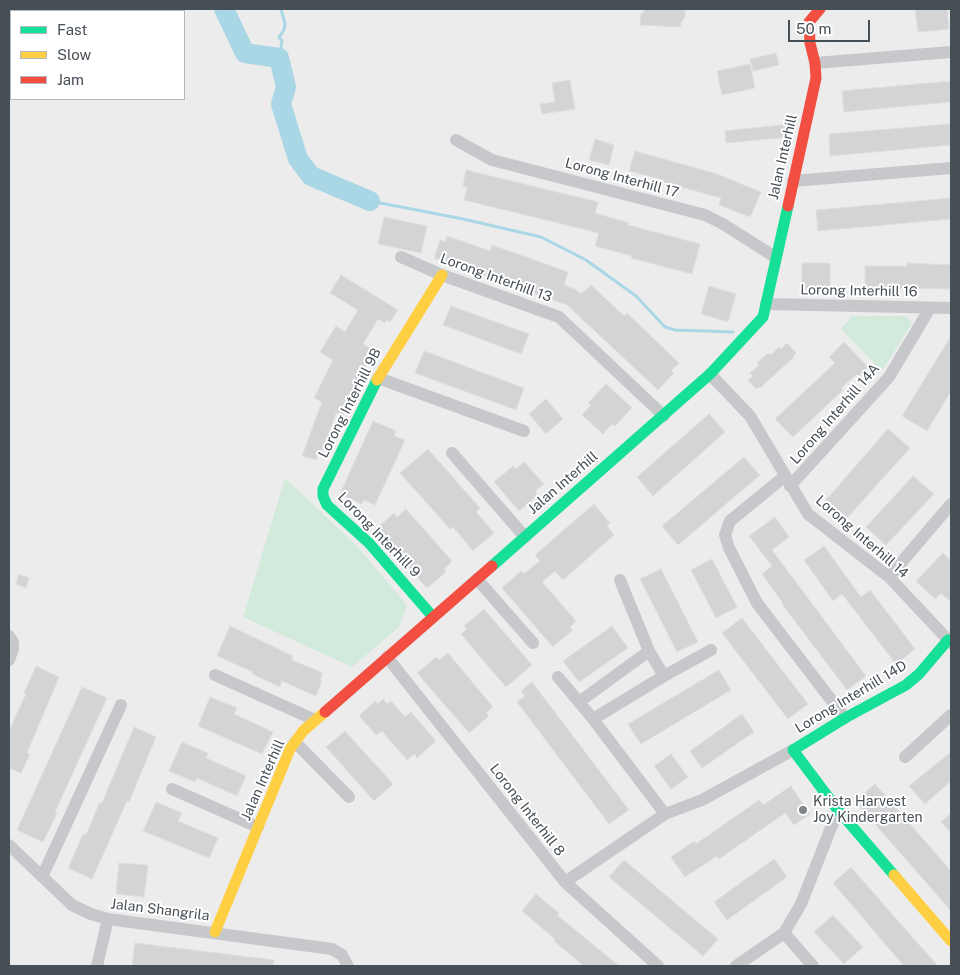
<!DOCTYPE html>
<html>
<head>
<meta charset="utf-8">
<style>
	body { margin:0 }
	#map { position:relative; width:960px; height:975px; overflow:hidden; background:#edecec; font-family:"Public Sans",sans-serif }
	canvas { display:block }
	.frame { position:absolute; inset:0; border:10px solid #464e56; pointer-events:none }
	.legend { position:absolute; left:10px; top:10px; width:175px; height:90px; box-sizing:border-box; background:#fff; border:1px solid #b5b8bb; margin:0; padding:6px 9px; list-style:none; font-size:15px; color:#464e56 }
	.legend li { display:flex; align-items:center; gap:10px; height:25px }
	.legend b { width:25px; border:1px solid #b5b8bb }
	.scale { position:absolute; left:788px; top:20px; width:82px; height:22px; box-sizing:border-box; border:2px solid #464e56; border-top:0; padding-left:6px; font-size:15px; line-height:18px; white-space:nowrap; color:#464e56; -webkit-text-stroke:4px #fff; paint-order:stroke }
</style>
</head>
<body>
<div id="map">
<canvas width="960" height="975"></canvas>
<div class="frame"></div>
<ul class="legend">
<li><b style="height:6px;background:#16e098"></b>Fast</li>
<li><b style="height:6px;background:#ffcf43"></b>Slow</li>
<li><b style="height:6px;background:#f24e42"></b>Jam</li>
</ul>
<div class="scale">50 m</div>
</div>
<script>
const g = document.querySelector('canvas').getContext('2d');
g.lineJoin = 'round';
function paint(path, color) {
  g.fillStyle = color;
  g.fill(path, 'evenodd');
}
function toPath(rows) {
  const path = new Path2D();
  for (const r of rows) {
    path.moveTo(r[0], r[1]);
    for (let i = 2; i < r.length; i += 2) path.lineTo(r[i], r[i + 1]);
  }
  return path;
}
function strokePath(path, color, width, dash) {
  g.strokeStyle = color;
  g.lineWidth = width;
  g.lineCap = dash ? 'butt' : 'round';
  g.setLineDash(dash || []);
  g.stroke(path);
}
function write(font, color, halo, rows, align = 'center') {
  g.font = font + ' "Public Sans",sans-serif';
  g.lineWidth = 4;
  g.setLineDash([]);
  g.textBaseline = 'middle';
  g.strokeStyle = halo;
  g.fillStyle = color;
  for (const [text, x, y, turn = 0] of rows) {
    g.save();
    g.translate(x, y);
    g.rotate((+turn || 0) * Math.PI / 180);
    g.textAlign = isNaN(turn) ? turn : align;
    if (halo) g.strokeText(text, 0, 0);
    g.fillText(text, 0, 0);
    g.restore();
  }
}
paint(toPath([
	[852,316,906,316,912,323,882,371,841,329],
	[285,478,355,544,407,605,399,627,352,667,243,617]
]), '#d2eadc');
strokePath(toPath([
	[279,58,282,41,279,37,284,30,285,24,281,9],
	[370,201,463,219,541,237,586,260,636,296,665,327,675,330,733,332]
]), '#aad7e5', 3);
strokePath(toPath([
	[224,9,245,53,279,58,286,87,281,104,298,159,311,176,370,201]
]), '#aad7e5', 20);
const building = toPath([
	[644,9,685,9,685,18,683,18,683,21,681,21,681,27,640,25,641,13,644,13,644,9],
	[915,9,947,9,949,29,918,32,915,9],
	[776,53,779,65,753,71,750,59,776,53],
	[750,64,755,88,722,95,717,71,750,64],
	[570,80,575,109,542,114,540,104,555,102,552,83,570,80],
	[951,81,951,102,844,112,842,91,951,81],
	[789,124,790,137,726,143,725,131,789,124],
	[951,124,951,145,830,156,829,134,951,124],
	[595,139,614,145,609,165,589,160,595,139],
	[635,151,717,174,761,192,750,217,719,205,721,198,663,182,664,180,629,171,635,151],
	[466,170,598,202,595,213,629,223,628,225,700,244,692,274,631,258,632,256,595,246,599,233,464,200,467,187,463,186,466,170],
	[951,198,951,219,818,231,816,210,951,198],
	[384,217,427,226,421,253,378,244,384,217],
	[447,236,490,251,492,245,568,272,564,285,575,289,581,294,591,285,624,316,627,313,679,363,671,371,674,373,658,390,567,305,434,258,440,240,445,242,447,236],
	[802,263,830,263,830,290,802,290,802,263],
	[907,263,951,265,951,289,865,288,865,266,907,266,907,263],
	[341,275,398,310,390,322,387,320,385,323,378,319,363,344,375,351,356,381,359,383,343,416,336,413,323,450,320,449,316,460,302,456,322,402,314,398,333,360,320,352,336,326,345,332,358,310,330,293,341,275],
	[709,286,736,294,728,322,701,314,709,286],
	[451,306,529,334,521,354,443,325,451,306],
	[951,336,951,391,927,431,902,416,951,336],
	[844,342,868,367,859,376,857,374,841,388,843,390,793,437,775,419,835,363,829,357,844,342],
	[787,343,796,353,793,356,794,357,760,388,759,387,756,389,748,380,753,376,750,373,759,365,757,363,768,353,771,355,779,347,781,349,787,343],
	[424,351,524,388,516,410,415,373,424,351],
	[606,384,632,408,615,426,612,424,603,434,582,415,591,405,588,403,606,384],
	[546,399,563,419,546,434,529,414,546,399],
	[709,414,725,432,653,496,637,477,709,414],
	[373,421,396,431,394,436,405,440,375,505,364,500,362,504,340,494,373,421],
	[888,429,910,448,847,518,826,500,888,429],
	[428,449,480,508,476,512,494,533,473,551,453,527,450,529,400,473,428,449],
	[744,457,760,475,678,545,662,526,744,457],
	[524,462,544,484,535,491,538,495,519,511,494,482,513,466,516,469,524,462],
	[913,476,934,494,886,545,866,527,913,476],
	[594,504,610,523,607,526,614,535,563,580,555,571,542,582,576,621,570,627,573,630,553,647,502,588,521,571,524,574,540,561,535,555,594,504],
	[406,509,452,561,444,569,446,572,427,588,375,530,394,513,397,517,406,509],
	[775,517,789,537,772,550,866,676,847,690,782,604,783,603,762,574,772,566,749,536,775,517],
	[824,546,861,597,870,590,915,649,896,664,842,594,833,601,804,560,824,546],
	[943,553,951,561,951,602,941,593,935,599,916,581,943,553],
	[712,559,737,607,716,618,691,570,712,559],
	[661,569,698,642,677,652,640,579,661,569],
	[19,574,29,578,26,588,16,584,19,574],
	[484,609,532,665,506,687,461,634,467,629,464,626,484,609],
	[742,618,808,704,788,719,722,633,742,618],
	[230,626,293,656,292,660,323,673,320,680,322,681,316,696,282,681,280,687,252,674,253,672,217,656,230,626],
	[612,626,628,648,579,682,563,661,612,626],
	[448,653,493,707,486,713,489,716,469,733,417,673,436,657,439,660,448,653],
	[36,666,59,677,27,753,30,754,21,773,9,768,9,731,26,694,24,693,36,666],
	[719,670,731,690,641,744,628,724,719,670],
	[532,682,629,810,609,824,517,702,525,696,521,691,532,682],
	[82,687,107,698,55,812,57,813,43,842,17,830,82,687],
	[210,697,237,708,234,714,273,732,262,754,198,726,210,697],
	[383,699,387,704,391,701,405,717,411,712,436,741,417,758,414,754,407,760,382,731,376,735,359,716,375,701,378,704,383,699],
	[742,714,754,732,702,768,690,751,742,714],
	[134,727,156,737,129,802,127,801,92,879,68,868,83,834,86,835,100,802,102,803,134,727],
	[345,731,393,784,374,801,326,747,345,731],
	[182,742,208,753,206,758,246,776,237,796,197,778,195,782,169,771,182,742],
	[951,752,951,781,925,804,909,786,951,752],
	[671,754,688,777,671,789,654,766,671,754],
	[875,784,951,871,951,911,855,801,875,784],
	[791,786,810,814,794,825,785,813,719,859,717,856,685,877,671,857,694,841,696,844,759,800,763,805,791,786],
	[156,802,182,813,178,821,218,838,209,858,143,831,156,802],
	[951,813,951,833,941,822,951,813],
	[774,859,787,877,727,920,714,902,774,859],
	[624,860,718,939,703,956,609,877,624,860],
	[119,863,148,865,144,897,116,894,119,863],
	[851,867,906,930,938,966,904,966,833,883,851,867],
	[536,894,559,913,557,915,619,966,584,966,554,941,555,939,522,911,536,894],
	[833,915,863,947,844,964,814,932,833,915],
	[135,943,274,960,273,966,132,966,135,943]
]);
paint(building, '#d4d4d7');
strokePath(building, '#dededf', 1);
strokePath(toPath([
	[815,63,951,52],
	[456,140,492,160,705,215,723,224,775,257],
	[793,181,951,168],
	[401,257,442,275,559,317,664,416],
	[766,304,951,308],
	[710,374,750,416,808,514,889,577,951,643],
	[378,378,524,431],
	[452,453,525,537],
	[785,476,730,521,725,535,729,548,757,603,845,718],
	[790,486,889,377,930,308],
	[889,577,951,504],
	[477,579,533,643],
	[620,580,649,651,664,676],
	[9,636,13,642,13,649,9,660],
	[387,657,565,882,658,966],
	[215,675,315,720],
	[558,677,593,719,665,814],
	[579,702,649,651],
	[593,719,664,676,711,650],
	[295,742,349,797],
	[905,757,951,715],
	[172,789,258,827],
	[9,845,72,905,91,914,108,919,332,949,342,955,348,966],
	[42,877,121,705],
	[565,882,665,814,702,800,793,750],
	[784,933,813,966],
	[97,966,108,919],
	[736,966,784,933,801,904,838,810]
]), '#c7c8cb', 12);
strokePath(toPath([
	[377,380,323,489,323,496,327,505,369,543,433,617],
	[492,566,710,374,763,317,788,206],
	[894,875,838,810,793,750,845,718,906,685,919,674,948,640]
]), '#16e098', 11);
strokePath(toPath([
	[377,380,442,275],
	[894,875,951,941],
	[215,932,290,749,303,731,325,712]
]), '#ffcf43', 11);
strokePath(toPath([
	[788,206,816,78,815,63,810,43,809,22,820,9],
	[325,712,492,566]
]), '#f24e42', 11);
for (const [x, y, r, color] of [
	[803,810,5,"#80858a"]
]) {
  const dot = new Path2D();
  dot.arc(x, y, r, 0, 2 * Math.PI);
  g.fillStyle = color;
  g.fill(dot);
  strokePath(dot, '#fff', 2);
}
write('14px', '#464e56', '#fff', [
	["Jalan Interhill",783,157,-77],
	["Lorong Interhill 17",622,178,15],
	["Lorong Interhill 13",496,278,20],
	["Lorong Interhill 16",859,291,1],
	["Lorong Interhill 9B",350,403,-63],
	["Lorong Interhill 14A",835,414,-49],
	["Jalan Interhill",563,483,-41],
	["Lorong Interhill 9",379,535,46],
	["Lorong Interhill 14",862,537,41],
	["Lorong Interhill 14D",851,697,-31],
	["Jalan Interhill",263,780,-66],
	["Lorong Interhill 8",527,810,52],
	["Jalan Shangrila",160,910,7]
]);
write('14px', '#464e56', '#fff', [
	["Krista Harvest",813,802],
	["Joy Kindergarten",813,818]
], 'left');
</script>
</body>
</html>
